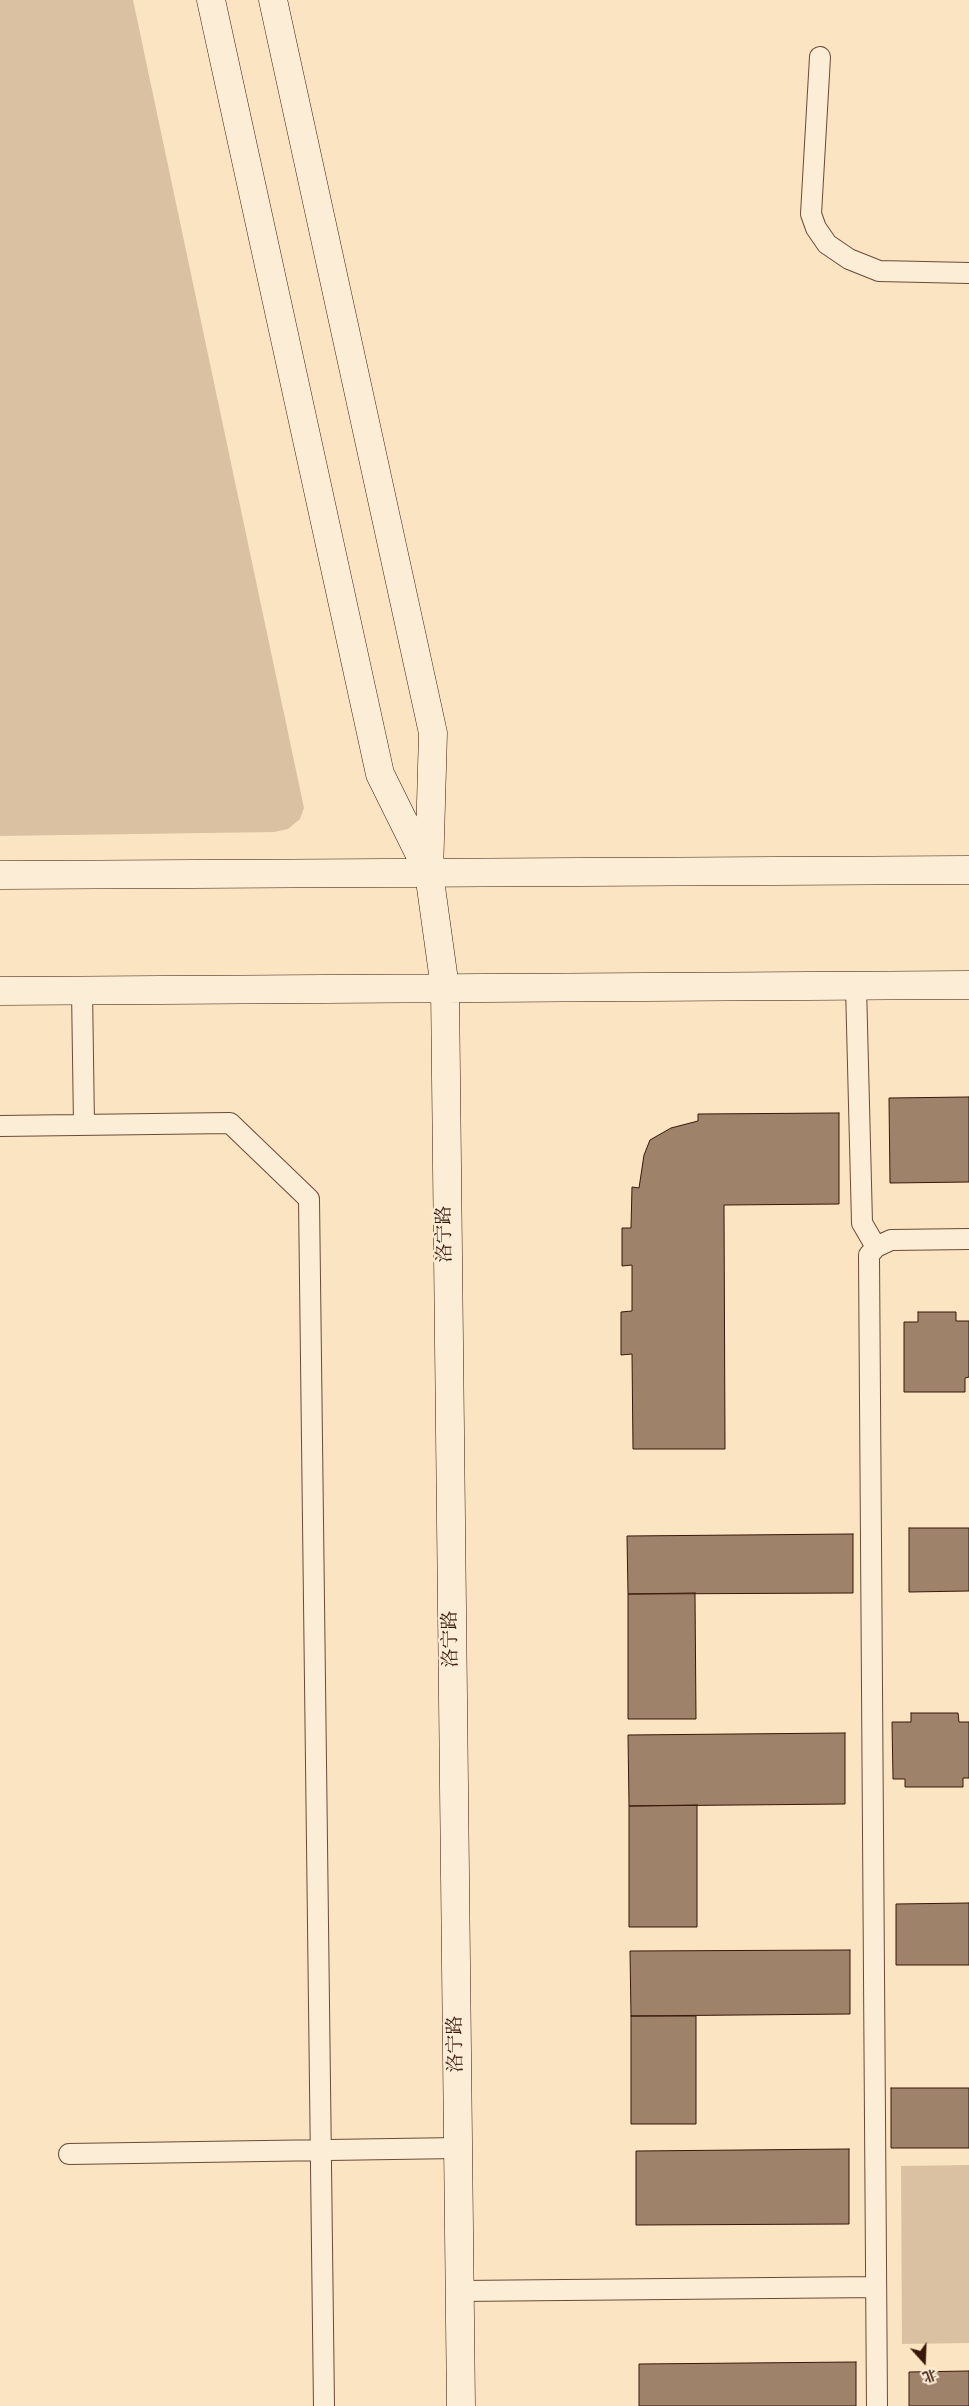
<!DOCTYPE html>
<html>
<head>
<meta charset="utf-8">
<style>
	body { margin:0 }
	#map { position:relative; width:969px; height:2406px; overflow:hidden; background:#fbe4c1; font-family:"IM FELL DW Pica","Noto Serif SC",serif }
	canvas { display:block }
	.north { position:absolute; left:899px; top:2336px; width:50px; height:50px; -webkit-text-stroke:4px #fcedd7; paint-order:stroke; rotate:160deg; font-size:14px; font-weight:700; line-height:20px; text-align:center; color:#39180b }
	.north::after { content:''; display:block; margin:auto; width:18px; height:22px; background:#39180b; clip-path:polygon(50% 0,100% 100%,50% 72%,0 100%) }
</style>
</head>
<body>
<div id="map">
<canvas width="969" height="2406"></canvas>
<div class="north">北</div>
</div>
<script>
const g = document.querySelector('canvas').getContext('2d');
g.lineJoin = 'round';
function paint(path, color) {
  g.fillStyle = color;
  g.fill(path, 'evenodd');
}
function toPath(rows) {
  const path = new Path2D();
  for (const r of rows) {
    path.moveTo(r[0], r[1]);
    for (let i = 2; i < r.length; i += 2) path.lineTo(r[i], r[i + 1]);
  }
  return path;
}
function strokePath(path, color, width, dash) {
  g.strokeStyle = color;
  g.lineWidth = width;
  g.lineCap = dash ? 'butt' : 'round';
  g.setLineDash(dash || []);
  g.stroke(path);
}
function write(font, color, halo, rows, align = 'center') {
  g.font = font + ' "IM FELL DW Pica","Noto Serif SC",serif';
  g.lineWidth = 4;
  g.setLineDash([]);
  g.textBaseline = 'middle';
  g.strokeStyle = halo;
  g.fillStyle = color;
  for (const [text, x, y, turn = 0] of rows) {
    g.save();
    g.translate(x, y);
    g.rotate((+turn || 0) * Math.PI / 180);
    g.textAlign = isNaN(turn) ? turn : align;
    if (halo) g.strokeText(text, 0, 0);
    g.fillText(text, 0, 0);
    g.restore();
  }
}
paint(toPath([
	[0,0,133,0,304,808,300,819,288,829,274,832,0,836],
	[969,2165,969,2343,902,2344,901,2166]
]), '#dac1a2');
const building = toPath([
	[969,1097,969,1182,890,1183,889,1098,969,1097],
	[839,1113,839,1204,724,1205,725,1449,633,1449,632,1354,621,1355,621,1312,632,1311,632,1265,622,1266,622,1228,631,1228,632,1187,639,1188,644,1155,650,1140,671,1128,698,1121,698,1114,839,1113],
	[918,1312,956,1312,956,1321,969,1321,969,1377,965,1378,965,1392,904,1392,904,1322,918,1322,918,1312],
	[909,1528,969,1528,969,1591,909,1592,909,1528],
	[853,1534,853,1593,628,1594,627,1536,853,1534],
	[695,1593,696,1719,628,1719,628,1594,695,1593],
	[911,1713,958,1713,959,1722,969,1722,969,1778,963,1778,963,1787,905,1787,905,1779,893,1779,892,1722,911,1722,911,1713],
	[845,1733,845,1804,629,1806,628,1735,845,1733],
	[697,1805,697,1927,629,1927,629,1806,697,1805],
	[969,1903,969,1965,896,1965,896,1904,969,1903],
	[850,1950,850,2014,631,2016,630,1951,850,1950],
	[631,2016,696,2016,696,2124,631,2124,631,2016],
	[891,2088,969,2088,969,2148,891,2148,891,2088],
	[849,2149,849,2224,636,2225,636,2151,849,2149],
	[856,2362,856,2406,639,2406,639,2364,856,2362],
	[969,2371,969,2406,909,2406,909,2372,969,2371]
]);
paint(building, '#9e826a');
strokePath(building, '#39180b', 1);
const lane = toPath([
	[820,57,811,214,816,228,827,244,849,259,879,271,969,273],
	[856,986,862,1223,876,1247],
	[82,990,84,1125],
	[0,1126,230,1123,309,1199,324,2406],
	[69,2154,458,2148],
	[460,2291,876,2287],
	[877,2406,869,1255,876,1247,891,1240,969,1239]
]);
const secondary = toPath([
	[211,0,380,774,427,869],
	[273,0,433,733,429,873,445,988,461,2406],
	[0,875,969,870],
	[0,991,969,985]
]);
strokePath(lane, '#6a4b38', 22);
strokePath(secondary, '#39180b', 29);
strokePath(lane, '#fcedd7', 20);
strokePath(secondary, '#fcedd7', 28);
write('19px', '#39180b', '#fcedd7', [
	["洛宁路",446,1234,-91],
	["洛宁路",452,1639,-91],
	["洛宁路",457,2044,-91]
]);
</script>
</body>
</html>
